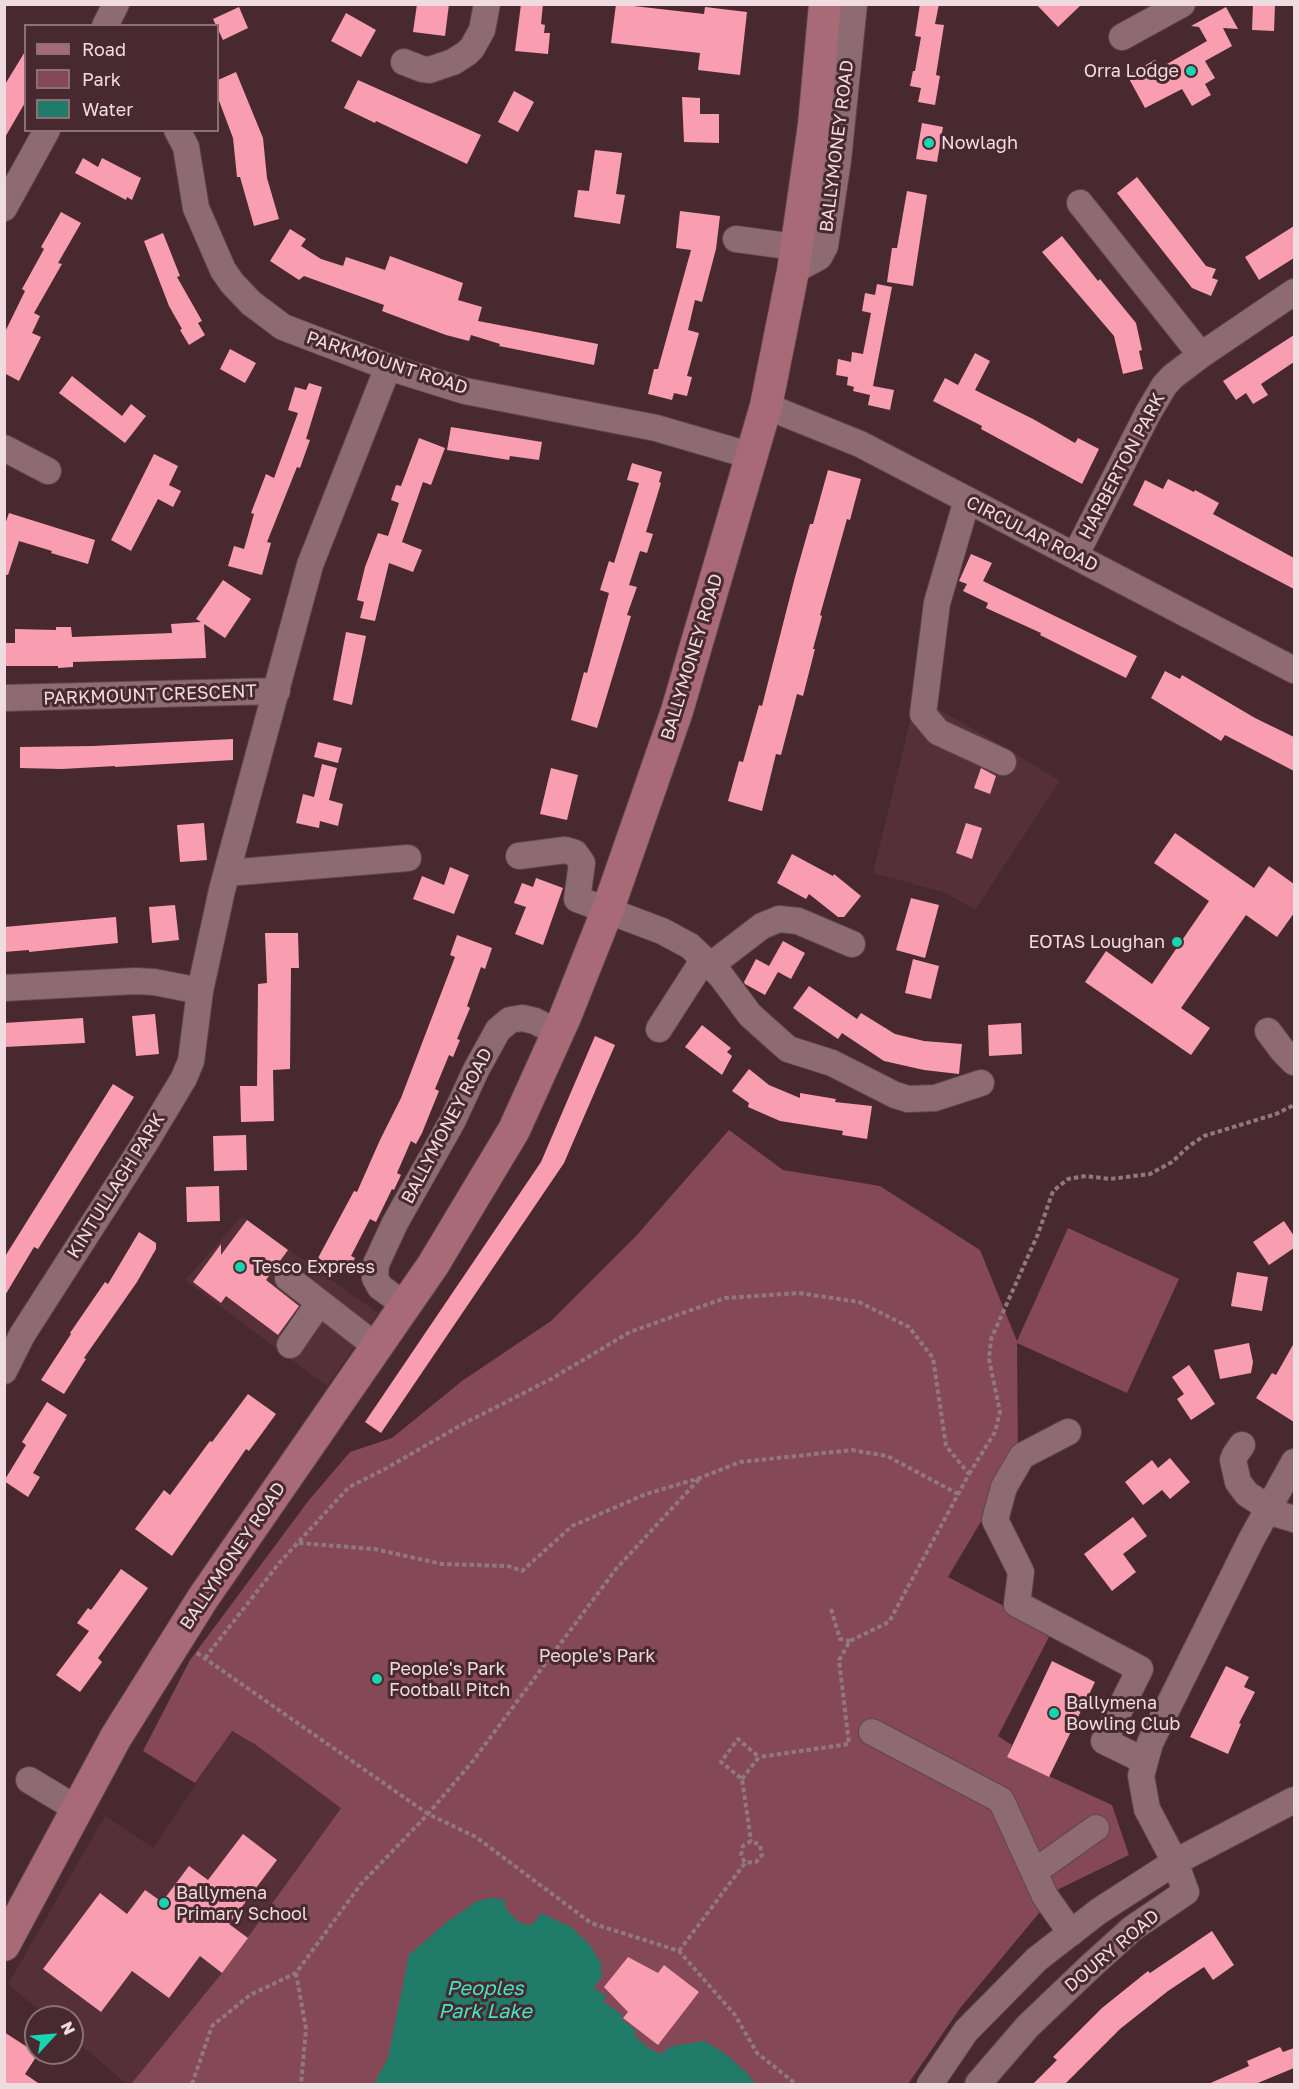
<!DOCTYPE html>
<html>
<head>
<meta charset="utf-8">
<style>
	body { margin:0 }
	#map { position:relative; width:1299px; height:2089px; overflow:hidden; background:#47292f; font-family:"Golos Text",sans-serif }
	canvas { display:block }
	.frame { position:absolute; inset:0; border:6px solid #f0dce0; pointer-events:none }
	.legend { position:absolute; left:24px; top:24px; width:195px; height:108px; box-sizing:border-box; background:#47292f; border:2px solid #8b7176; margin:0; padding:8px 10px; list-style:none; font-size:18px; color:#f0dce0 }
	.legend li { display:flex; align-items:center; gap:12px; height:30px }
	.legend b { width:30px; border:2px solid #8b7176 }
	.north { position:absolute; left:24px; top:2005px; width:60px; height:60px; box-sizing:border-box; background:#47292f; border:2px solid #8b7176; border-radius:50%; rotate:64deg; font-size:16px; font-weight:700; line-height:24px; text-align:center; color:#f0dce0 }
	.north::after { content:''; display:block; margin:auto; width:21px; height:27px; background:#18d5b2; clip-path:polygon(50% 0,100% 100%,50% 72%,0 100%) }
</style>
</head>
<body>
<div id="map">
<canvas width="1299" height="2089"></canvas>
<div class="frame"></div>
<ul class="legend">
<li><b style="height:8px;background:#a96a78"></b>Road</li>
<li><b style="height:16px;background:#854856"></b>Park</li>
<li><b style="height:16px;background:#207c68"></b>Water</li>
</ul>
<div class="north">N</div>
</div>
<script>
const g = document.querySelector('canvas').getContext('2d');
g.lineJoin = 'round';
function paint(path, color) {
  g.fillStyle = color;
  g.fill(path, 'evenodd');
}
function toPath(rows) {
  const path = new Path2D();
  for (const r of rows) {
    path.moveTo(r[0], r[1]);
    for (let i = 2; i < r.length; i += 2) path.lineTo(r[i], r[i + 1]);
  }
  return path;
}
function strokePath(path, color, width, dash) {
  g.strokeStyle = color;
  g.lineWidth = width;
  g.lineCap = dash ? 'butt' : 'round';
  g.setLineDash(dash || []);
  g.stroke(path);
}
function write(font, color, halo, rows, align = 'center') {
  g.font = font + ' "Golos Text",sans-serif';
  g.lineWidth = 6;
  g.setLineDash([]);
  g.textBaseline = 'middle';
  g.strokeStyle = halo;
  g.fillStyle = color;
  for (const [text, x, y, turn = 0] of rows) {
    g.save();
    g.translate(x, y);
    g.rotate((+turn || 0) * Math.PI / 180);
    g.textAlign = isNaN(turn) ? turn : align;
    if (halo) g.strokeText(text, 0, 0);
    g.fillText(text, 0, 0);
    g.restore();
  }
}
paint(toPath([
	[916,697,988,737,1060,781,975,910,946,893,873,873],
	[242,1216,378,1313,327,1386,185,1280],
	[231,1731,256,1745,341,1807,222,1973,131,2084,127,2084,72,2038,72,2017,47,2017,8,1984,105,1816,153,1848]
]), '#553038');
paint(toPath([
	[729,1130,783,1170,880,1186,980,1250,1017,1341,1068,1228,1179,1279,1127,1393,1017,1343,1018,1459,948,1577,1052,1631,998,1736,1012,1745,1007,1757,1112,1805,1129,1855,1059,1889,961,2007,908,2084,131,2084,222,1973,341,1808,256,1745,232,1731,195,1783,143,1751,190,1660,309,1500,350,1452,392,1438,462,1381,551,1321,636,1236]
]), '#854856');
paint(toPath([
	[491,1898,505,1900,505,1908,520,1923,532,1925,541,1913,571,1927,589,1944,602,1965,600,1970,603,1974,594,1988,607,1997,603,2001,622,2015,621,2018,636,2031,634,2036,649,2048,660,2054,672,2046,704,2041,723,2052,747,2073,752,2080,758,2084,374,2084,388,2058,409,1955,446,1923,477,1901]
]), '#207c68');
paint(toPath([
	[417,4,449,4,445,36,413,32],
	[521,4,543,4,541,24,545,25,544,33,550,33,548,54,515,51],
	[616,4,704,14,705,7,747,12,740,75,698,70,700,53,611,43],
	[920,4,939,4,935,24,944,25,936,75,940,76,935,105,918,102,921,88,910,86,913,71,915,71,921,37,915,36],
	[1036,4,1082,4,1058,27],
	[1253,4,1275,4,1274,31,1252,30],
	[239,7,248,28,223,40,213,19],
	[1226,7,1238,29,1223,28,1232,46,1205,61,1215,78,1205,84,1211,95,1192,106,1182,89,1145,108,1127,75,1155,60,1160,68,1207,41,1199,27,1191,26],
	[346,13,376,30,361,57,331,41],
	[26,50,26,101,4,139,4,86],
	[236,72,263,138,267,178,279,219,254,226,240,177,237,177,233,138,218,98,218,80],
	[358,80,481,135,467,164,376,121,375,123,344,108],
	[514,91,534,102,518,132,498,122],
	[682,97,700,98,700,114,719,114,719,143,684,142],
	[922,123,943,127,937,162,916,159],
	[595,150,622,153,616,194,625,195,620,224,574,217,578,190,589,191],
	[83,158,98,167,102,158,141,178,132,200,127,197,126,200,75,173],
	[1137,177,1206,266,1216,269,1212,278,1218,280,1211,296,1192,288,1117,193],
	[907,191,927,195,913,286,887,282,892,248,897,248],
	[680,211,720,216,716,249,702,302,695,300,688,330,699,333,687,376,692,377,687,396,674,393,672,400,648,394,654,369,658,369,691,250,676,248],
	[61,212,81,223,58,263,62,264,34,313,40,316,32,333,41,337,19,381,4,373,4,334,25,291,22,289,44,249,41,247],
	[1294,226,1294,258,1259,280,1245,257],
	[290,229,306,239,301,246,321,259,343,266,346,257,385,270,390,256,463,283,458,300,482,307,478,321,598,344,594,365,499,346,500,344,471,335,469,341,446,335,382,311,384,305,304,276,299,280,270,261],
	[163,233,180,276,177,277,202,321,198,323,205,335,189,345,180,330,182,329,169,306,144,241],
	[1062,236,1098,281,1100,279,1136,323,1142,350,1139,351,1143,369,1123,374,1114,336,1042,252],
	[877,284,892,287,873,386,894,390,890,410,868,405,870,395,853,391,854,387,847,385,848,377,836,375,838,359,851,362,852,352,863,354,871,313,862,311,865,293,875,295],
	[1294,335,1294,362,1261,384,1268,395,1253,404,1246,393,1236,400,1223,381],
	[230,349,256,363,245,383,220,369],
	[975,353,990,361,975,390,1033,419,1075,443,1078,438,1099,449,1082,484,981,429,982,426,933,401,945,378,958,385],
	[72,376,122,416,131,404,146,416,125,443,59,393],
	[309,383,322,387,306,439,310,440,300,468,297,467,267,542,271,543,262,575,228,566,234,546,244,549,254,514,251,513,266,474,274,478,298,413,288,410,295,387,306,390],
	[451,427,542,442,539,460,510,456,509,460,447,450],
	[419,438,445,448,431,485,423,482,402,542,422,550,413,572,389,563,375,621,360,618,364,602,357,600,365,567,378,533,388,536,399,503,391,500,396,485,401,486],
	[154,454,178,466,169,485,181,491,173,507,158,499,131,551,111,540],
	[632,463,662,472,659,482,661,483,646,532,653,534,647,553,640,551,629,585,637,587,627,615,631,616,597,728,571,720,584,672,587,673,609,593,600,590,609,561,614,563,639,483,627,480],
	[828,470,861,479,850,520,847,519,820,615,822,616,813,649,815,649,803,696,797,694,781,755,776,754,762,811,728,801,739,761,743,762,759,705,762,706,795,577,810,524,813,524],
	[1168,479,1194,492,1195,490,1219,503,1213,514,1294,558,1294,589,1133,505,1145,480,1163,489],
	[9,513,95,540,88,564,51,553,52,551,19,541,8,575,4,574,4,527],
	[971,554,992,563,983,581,1137,656,1126,678,1040,635,1041,633,986,608,988,603,963,591,967,584,959,581],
	[223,580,251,599,225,638,204,624,206,658,73,662,73,667,58,668,58,666,5,666,5,643,15,643,15,629,56,630,56,627,71,627,72,637,172,633,171,624,201,622,196,619],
	[346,632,366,636,352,705,333,700],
	[1165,671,1180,679,1182,675,1255,718,1294,737,1294,771,1225,735,1221,741,1151,698],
	[233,739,233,760,115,767,115,766,62,769,20,768,20,747,93,746],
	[318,742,342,748,338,763,314,757],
	[322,764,337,768,329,800,343,804,338,826,320,821,319,828,296,823,303,794,314,797],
	[551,768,578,775,567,820,540,814],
	[981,768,996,776,990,794,974,788],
	[204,823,207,860,180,862,177,825],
	[966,823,982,828,972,859,956,853],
	[1175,833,1254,888,1269,866,1294,884,1294,913,1277,937,1246,915,1181,1008,1210,1028,1191,1055,1085,982,1106,951,1152,984,1209,901,1154,863],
	[792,854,833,876,834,874,861,896,844,917,838,917,809,894,806,899,777,883],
	[450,867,469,875,454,914,413,899,422,876,444,885],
	[536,878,563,888,543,945,515,934,526,907,514,903,522,883,533,887],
	[911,898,939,905,925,958,896,950],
	[175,905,179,940,152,943,149,907],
	[116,917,118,943,29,952,29,950,4,952,4,927],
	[265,933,298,933,299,968,291,968,290,1069,273,1070,274,1121,241,1122,240,1086,257,1086,258,984,267,983],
	[457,935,492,948,485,969,481,967,467,1006,470,1008,457,1039,460,1040,453,1057,449,1055,435,1089,439,1091,422,1133,416,1144,411,1141,397,1173,401,1175,394,1190,392,1189,376,1222,370,1219,351,1256,355,1258,347,1274,318,1258,354,1191,357,1192,380,1140,401,1098,455,957,450,955],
	[783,941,805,953,791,979,778,972,765,995,745,984,744,982,756,959,769,966],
	[913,959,939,966,931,999,905,993],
	[809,986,857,1019,861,1013,895,1034,924,1041,962,1044,959,1074,924,1070,884,1061,842,1033,838,1039,793,1008],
	[155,1014,159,1054,136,1056,132,1016],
	[83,1018,85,1043,4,1047,4,1023],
	[1021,1023,1022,1054,989,1056,988,1025],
	[702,1025,731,1048,727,1052,732,1056,722,1075,685,1047],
	[595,1036,615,1045,564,1163,381,1433,365,1422,541,1162],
	[749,1069,769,1085,800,1098,800,1093,836,1099,835,1102,872,1106,867,1139,842,1135,843,1131,780,1121,748,1107,749,1103,732,1091],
	[113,1084,134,1097,38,1249,34,1247,4,1297,4,1258],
	[246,1135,247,1170,214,1171,213,1136],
	[219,1186,220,1221,187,1222,186,1187],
	[247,1220,288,1250,266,1280,299,1306,278,1335,226,1296,221,1303,193,1282,221,1244,221,1255],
	[1284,1221,1294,1236,1294,1248,1269,1265,1253,1242],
	[139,1232,156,1243,156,1249,137,1282,84,1358,86,1359,64,1394,41,1380,71,1334,70,1333,105,1282,108,1284],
	[1237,1272,1268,1277,1262,1311,1231,1306],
	[1249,1343,1253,1362,1251,1373,1220,1379,1214,1350],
	[1294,1343,1294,1422,1256,1398,1272,1373,1276,1375],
	[1189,1365,1215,1404,1191,1420,1177,1399,1184,1394,1172,1377],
	[248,1394,276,1414,249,1451,246,1449,172,1556,135,1529,164,1490,170,1495,210,1441,212,1442],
	[47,1402,67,1415,33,1473,40,1477,28,1497,4,1481,26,1445,22,1442],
	[1170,1458,1190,1482,1170,1499,1162,1490,1143,1505,1125,1482,1152,1460,1158,1468],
	[1133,1517,1147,1536,1123,1554,1136,1572,1112,1591,1084,1554],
	[121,1569,148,1588,98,1658,102,1662,80,1692,56,1675,89,1631,77,1623,88,1608,91,1610],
	[1052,1661,1095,1682,1049,1777,1007,1757],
	[1226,1666,1249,1677,1244,1687,1255,1692,1239,1723,1241,1724,1228,1754,1190,1737],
	[243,1834,277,1860,229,1924,248,1938,222,1973,200,1956,169,1998,132,1971,101,2012,43,1969,100,1893,127,1914,145,1890,162,1902,189,1866,208,1880],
	[1212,1931,1234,1965,1213,1980,1204,1967,1168,1991,1120,2029,1064,2085,1032,2085,1057,2060,1053,2057,1102,2008,1148,1971,1150,1973],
	[628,1957,658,1973,664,1965,699,1992,658,2045,623,2018,628,2012,604,1987],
	[4,2032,38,2054,25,2074,41,2085,4,2085],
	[1280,2047,1283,2052,1294,2048,1294,2068,1253,2085,1206,2085,1249,2066,1247,2061]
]), '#f99db1');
const minor = toPath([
	[105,26,116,4],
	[1122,37,1182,4],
	[404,62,422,69,429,70,453,62,467,53,472,48,482,30,487,4],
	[177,130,186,147,196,208,223,270,232,283,251,303,283,327,388,367,465,391,656,428,752,456],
	[1080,203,1201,355],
	[4,208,47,130],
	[736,239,795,247],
	[793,271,819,257,825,246,838,160,854,4],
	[766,406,860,444,1294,670],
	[4,448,48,471],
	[967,500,937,603,923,714,938,732,1003,762],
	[1075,556,1148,413,1164,386,1172,377,1201,355,1294,292],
	[4,698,277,691],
	[519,856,565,850,575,853,582,863,577,899,662,931,690,946,721,976,750,1015,788,1049,832,1063,895,1095,908,1099,935,1098,981,1083],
	[227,873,408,858],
	[711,965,762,926,779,919,798,921,852,944],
	[4,988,135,981,154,982,200,991],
	[659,1029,704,959],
	[1268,1031,1283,1051,1294,1062],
	[288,1278,377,1347],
	[405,1305,380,1287,375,1278,376,1264,395,1223,453,1120,476,1070,498,1030,510,1020,522,1018,535,1021,558,1033],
	[290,1345,319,1303],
	[4,1371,22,1335,145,1143,184,1078,191,1061,200,991,222,890,310,565,388,367],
	[1068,1432,1022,1456,1004,1487,995,1520,1021,1572,1017,1604,1140,1669,1104,1741,1145,1761],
	[1242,1445,1235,1455,1233,1460,1238,1482,1247,1494,1269,1508],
	[1267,1511,1294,1519],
	[872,1732,1001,1800,1045,1896,1071,1933],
	[29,1780,77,1809],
	[1034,1872,1096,1828],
	[930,2084,966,2031,1037,1959,1099,1911,1175,1862,1294,1800],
	[978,2084,1028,2026,1092,1965,1133,1928,1186,1892,1175,1862,1147,1809,1141,1776,1150,1743,1251,1540,1294,1462]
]);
const major = toPath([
	[4,1945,116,1737,203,1598,433,1265,514,1130,565,1017,608,909,677,711,766,406,793,271,814,125,825,4]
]);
strokePath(minor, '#5f464b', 28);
strokePath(major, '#5f464b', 34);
strokePath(toPath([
	[969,1474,995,1432,1000,1412,989,1359,991,1339,1038,1234,1053,1191,1068,1179,1086,1176,1110,1179,1150,1174,1172,1162,1189,1146,1204,1136,1276,1114,1294,1105],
	[299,1543,374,1549,442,1564,508,1566,522,1571,572,1526,646,1494,700,1478,740,1462,852,1450,887,1456,958,1494],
	[831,1609,840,1639,850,1641],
	[197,1653,428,1814,476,1837,591,1923,679,1951,735,2015,757,2053,796,2084],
	[205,1658,280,1562,349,1487,387,1468,461,1425,551,1379,630,1332,725,1298,799,1293,859,1302,909,1327,933,1358,946,1446,969,1474,889,1622,850,1641,839,1660,849,1744,759,1757],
	[742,1779,759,1757,738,1739,721,1762,742,1779,751,1841],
	[679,1951,745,1863,756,1862,762,1855,760,1845,751,1841,743,1846,741,1855,745,1863],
	[296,1973,306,2029,301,2084],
	[192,2084,212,2026,250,1995,296,1973,361,1884,428,1814,472,1762,616,1569,700,1478]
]), '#92787d', 4, [4.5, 3]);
strokePath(minor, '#8e6b72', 26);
strokePath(major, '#a96a78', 32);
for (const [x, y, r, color] of [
	[1191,71,6,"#18d5b2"],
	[929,143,6,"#18d5b2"],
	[1177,942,6,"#18d5b2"],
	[240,1267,6,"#18d5b2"],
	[377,1679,6,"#18d5b2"],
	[1054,1713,6,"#18d5b2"],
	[164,1903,6,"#18d5b2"]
]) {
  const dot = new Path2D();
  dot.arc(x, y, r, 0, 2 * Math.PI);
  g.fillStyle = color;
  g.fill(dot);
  strokePath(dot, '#47292f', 2);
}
write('18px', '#f0dce0', '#47292f', [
	["Orra Lodge",1179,71,"right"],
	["Nowlagh",941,143],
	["EOTAS Loughan",1165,942,"right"],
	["Tesco Express",252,1267],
	["People's Park",389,1669],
	["Football Pitch",389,1690],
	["Ballymena",1066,1703],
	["Bowling Club",1066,1724],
	["Ballymena",176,1893],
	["Primary School",176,1914]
], 'left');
write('18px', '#f0dce0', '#47292f', [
	["BALLYMONEY ROAD",837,146,-83],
	["PARKMOUNT ROAD",387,363,18],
	["HARBERTON PARK",1122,466,-62],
	["CIRCULAR ROAD",1032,534,27],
	["BALLYMONEY ROAD",692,657,-73],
	["PARKMOUNT CRESCENT",150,695,-2],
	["BALLYMONEY ROAD",447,1126,-62],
	["KINTULLAGH PARK",116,1186,-58],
	["BALLYMONEY ROAD",233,1556,-56],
	["DOURY ROAD",1112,1951,-40]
]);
write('18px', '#efd6da', '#47292f', [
	["People's Park",597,1656]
]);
write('italic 20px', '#41e6c3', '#47292f', [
	["Peoples",485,1989],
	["Park Lake",485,2012]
]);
</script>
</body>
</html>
